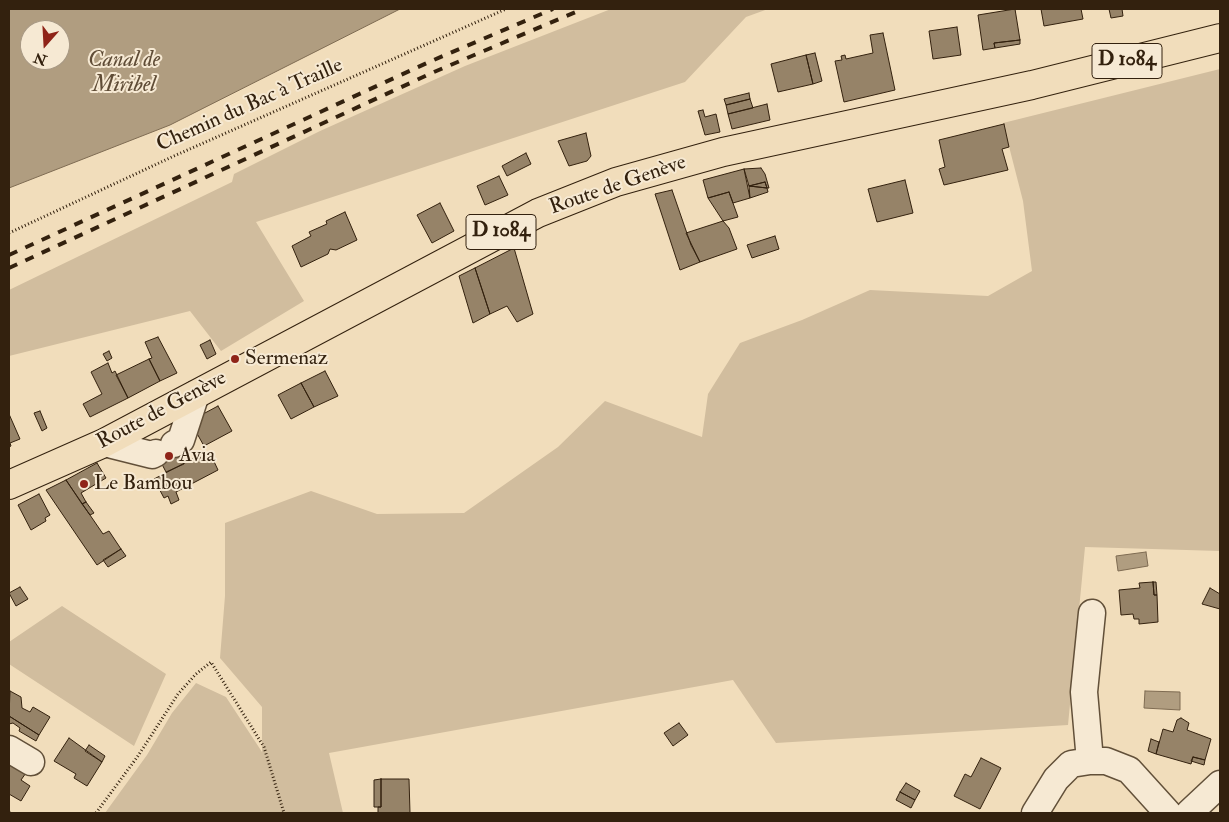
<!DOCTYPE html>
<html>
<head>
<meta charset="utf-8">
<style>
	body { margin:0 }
	#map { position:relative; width:1229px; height:822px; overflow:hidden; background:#f1ddbb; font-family:"IM FELL Double Pica",serif }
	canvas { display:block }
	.frame { position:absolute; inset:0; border:10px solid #33210e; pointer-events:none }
	.north { position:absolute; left:20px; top:20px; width:50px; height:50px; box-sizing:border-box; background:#f6e9d3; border:1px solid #a89984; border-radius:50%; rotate:199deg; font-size:14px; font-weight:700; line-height:20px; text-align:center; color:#33210e }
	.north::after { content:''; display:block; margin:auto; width:18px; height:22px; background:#8f2418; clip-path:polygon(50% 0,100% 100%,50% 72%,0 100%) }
</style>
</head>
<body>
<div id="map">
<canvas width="1229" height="822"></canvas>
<div class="frame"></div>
<div class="north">N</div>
</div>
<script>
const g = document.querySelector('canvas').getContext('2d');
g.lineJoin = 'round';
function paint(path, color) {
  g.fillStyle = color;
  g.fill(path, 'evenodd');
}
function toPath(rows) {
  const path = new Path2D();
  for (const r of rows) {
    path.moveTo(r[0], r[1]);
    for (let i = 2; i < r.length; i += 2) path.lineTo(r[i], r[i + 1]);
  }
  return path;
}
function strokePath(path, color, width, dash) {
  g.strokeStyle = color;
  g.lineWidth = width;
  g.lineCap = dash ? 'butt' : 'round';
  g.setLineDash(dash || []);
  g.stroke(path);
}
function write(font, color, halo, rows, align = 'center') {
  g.font = font + ' "IM FELL Double Pica",serif';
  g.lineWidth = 4;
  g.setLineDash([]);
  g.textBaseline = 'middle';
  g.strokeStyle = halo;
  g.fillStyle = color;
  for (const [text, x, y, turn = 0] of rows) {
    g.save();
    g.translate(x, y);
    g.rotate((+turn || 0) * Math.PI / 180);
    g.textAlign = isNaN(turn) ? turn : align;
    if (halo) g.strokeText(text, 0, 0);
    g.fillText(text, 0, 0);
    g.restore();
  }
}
paint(toPath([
	[611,9,768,9,746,17,685,82,256,222,304,301,221,351,190,311,9,356,9,290,232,182,234,174,320,131,465,66],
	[1220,69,1220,551,1085,547,1068,725,776,743,733,680,329,753,343,813,105,813,147,755,172,713,196,683,226,697,262,752,262,707,220,658,225,596,225,523,311,491,377,514,464,513,558,447,605,401,702,437,708,394,740,343,802,320,870,290,988,296,1032,271,1023,201,1003,123],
	[62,606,166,674,134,746,9,664,9,642]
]), '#d1bd9e');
const water = toPath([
	[9,9,400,9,170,125,9,188,9,9],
	[30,30,60,30,60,60,30,60,30,30],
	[1146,552,1148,566,1118,571,1116,556,1146,552],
	[1145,691,1180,692,1180,710,1144,708,1145,691]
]);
paint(water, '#b09d80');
strokePath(water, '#7e6b52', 1);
const building = toPath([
	[1015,9,1020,40,994,43,995,48,983,50,978,15,1015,9],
	[1041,9,1081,9,1083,19,1044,26,1041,9],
	[1109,9,1122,9,1123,16,1111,18,1109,9],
	[957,27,961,55,933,59,929,31,957,27],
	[883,33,895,90,844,102,835,61,842,60,841,56,845,55,846,59,873,53,870,35,883,33],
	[1020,40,1020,44,995,48,994,43,1020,40],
	[815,53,822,81,813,84,806,55,815,53],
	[806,55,813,84,778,92,771,64,806,55],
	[749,93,750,99,726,105,724,99,749,93],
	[750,99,753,108,728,114,726,105,750,99],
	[767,104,770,120,732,129,728,114,767,104],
	[703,110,705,117,716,114,720,132,705,135,698,111,703,110],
	[1004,124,1009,147,1002,149,1008,170,944,185,939,169,945,167,939,140,1004,124],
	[586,133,591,156,587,161,569,166,558,141,586,133],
	[526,153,531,164,507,176,502,166,526,153],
	[761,168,765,174,769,188,767,188,765,182,749,186,744,169,761,168],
	[744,169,750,198,733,203,729,192,708,198,703,180,744,169],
	[499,176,508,195,485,205,477,186,499,176],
	[905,180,913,213,877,222,868,189,905,180],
	[765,182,767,188,749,186,765,182],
	[749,186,767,188,768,192,750,198,749,186],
	[672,190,691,245,700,262,680,270,655,194,672,190],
	[729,192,738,217,723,221,708,198,729,192],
	[440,203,454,231,432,243,417,215,440,203],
	[345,212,357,240,336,250,330,249,328,254,301,267,292,246,311,236,309,232,327,224,326,221,345,212],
	[723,221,729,228,737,249,700,262,686,233,723,221],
	[775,236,779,249,752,258,747,245,775,236],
	[514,248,533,314,517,322,507,306,490,314,475,268,514,248],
	[475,268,490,314,473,323,459,276,475,268],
	[158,337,177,373,160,381,149,359,152,358,145,342,158,337],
	[210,340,216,354,207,359,200,345,210,340],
	[109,351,112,358,107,361,103,354,109,351],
	[149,359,160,381,128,398,116,375,149,359],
	[108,363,112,373,115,371,128,398,90,417,83,404,102,394,91,372,108,363],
	[325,371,338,396,314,407,301,383,325,371],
	[301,383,314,407,291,419,278,395,301,383],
	[218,406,232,431,204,446,190,421,218,406],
	[40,411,47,428,42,431,34,413,40,411],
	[9,414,20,439,10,443,11,446,9,447,9,414],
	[170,436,184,464,166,472,152,445,170,436],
	[210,453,218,470,176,492,179,500,171,504,168,496,164,498,154,479,198,456,199,458,210,453],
	[97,463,106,478,81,493,86,502,82,504,66,480,97,463],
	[66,480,103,534,109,531,121,549,97,565,46,490,66,480],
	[39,494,50,515,45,518,46,521,31,530,18,505,39,494],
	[86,502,94,513,90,515,82,504,86,502],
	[121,549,126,556,108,567,103,560,121,549],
	[1153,582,1154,595,1157,595,1158,622,1139,624,1139,619,1134,619,1133,614,1121,615,1119,590,1140,588,1139,583,1153,582],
	[1153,582,1156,582,1157,595,1154,595,1153,582],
	[20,587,28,599,16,606,9,593,20,587],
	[1210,588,1220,594,1220,609,1202,604,1210,588],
	[10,691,21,697,22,708,30,712,33,707,50,717,39,735,9,716,10,691],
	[9,716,39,735,36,741,19,731,20,728,13,723,9,724,9,716],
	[1181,718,1189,723,1187,730,1211,739,1205,760,1193,757,1191,764,1156,754,1163,729,1173,732,1177,720,1181,718],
	[679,723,688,735,673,746,664,733,679,723],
	[69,738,102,762,87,786,74,778,76,774,54,761,69,738],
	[1151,739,1159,742,1156,754,1148,751,1151,739],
	[89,745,105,756,102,762,85,751,89,745],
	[1193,757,1205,760,1204,765,1191,761,1193,757],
	[981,758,1001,768,980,809,954,796,965,774,971,777,981,758],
	[9,759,28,770,21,780,30,786,21,801,9,794,9,759],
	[381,779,381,807,374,807,374,780,381,779],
	[381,779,409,779,410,813,378,813,378,807,381,807,381,779],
	[906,783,920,791,915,800,900,792,906,783],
	[900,792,915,800,911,808,896,800,900,792]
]);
paint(building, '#968368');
strokePath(building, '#33210e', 1);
const minor = toPath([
	[104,443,152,455,156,453],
	[174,444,181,440,196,394],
	[9,749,31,762],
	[1090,761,1084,692,1092,613],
	[1035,813,1056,779,1071,764,1090,761,1106,761,1129,770,1168,813],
	[1189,813,1220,784]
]);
const major = toPath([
	[9,485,104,443,538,213,616,182,723,152,1032,85,1220,38]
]);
strokePath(minor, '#625039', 29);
strokePath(major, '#33210e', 30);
strokePath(toPath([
	[9,233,174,156,506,9],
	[9,812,11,813],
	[96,813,138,756,178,694,196,674,211,662,264,747,284,813]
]), '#33210e', 3, [1, 2.5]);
strokePath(minor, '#f6e9d3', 26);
strokePath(major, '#f1ddbb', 28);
strokePath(toPath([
	[9,255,429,62,553,9],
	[9,268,434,72,583,9]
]), '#33210e', 4, [9, 9]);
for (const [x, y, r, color] of [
	[235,359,5,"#8f2418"],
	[169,456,5,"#8f2418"],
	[84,484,5,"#8f2418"]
]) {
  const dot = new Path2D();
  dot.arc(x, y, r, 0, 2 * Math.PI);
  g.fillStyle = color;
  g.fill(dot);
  strokePath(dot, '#f6e9d3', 2);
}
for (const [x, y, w] of [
	[1127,61,70],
	[501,232,70]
]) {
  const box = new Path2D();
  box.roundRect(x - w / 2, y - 17.5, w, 35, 4);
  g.fillStyle = '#f6e9d3';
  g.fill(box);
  strokePath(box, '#33210e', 1);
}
write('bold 20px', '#33210e', null, [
	["D 1084",1127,61],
	["D 1084",501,232]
]);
write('21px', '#33210e', '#f6e9d3', [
	["Chemin du Bac à Traille",250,106,-24],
	["Route de Genève",618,186,-19],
	["Route de Genève",162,411,-28]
]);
write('21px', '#33210e', '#f6e9d3', [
	["Sermenaz",245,359],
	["Avia",179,456],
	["Le Bambou",94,484]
], 'left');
write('italic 22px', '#5f4c36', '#f6e9d3', [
	["Canal de",124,61],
	["Miribel",124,86]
]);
</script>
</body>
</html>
